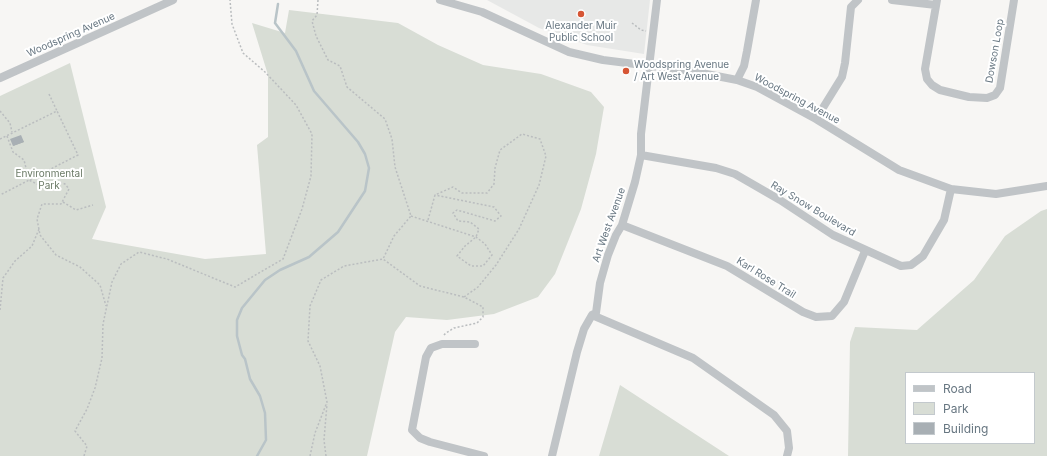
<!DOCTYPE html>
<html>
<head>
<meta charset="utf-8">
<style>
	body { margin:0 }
	#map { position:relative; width:1047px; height:456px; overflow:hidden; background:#f7f6f4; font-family:Inter,sans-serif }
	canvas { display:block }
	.legend { position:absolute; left:905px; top:372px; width:130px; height:72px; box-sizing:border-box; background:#fff; border:1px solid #c3c9cd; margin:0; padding:5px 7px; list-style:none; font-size:12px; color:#687782 }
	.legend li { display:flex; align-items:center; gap:8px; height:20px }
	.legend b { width:20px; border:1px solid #c3c9cd }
</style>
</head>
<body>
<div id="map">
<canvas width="1047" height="456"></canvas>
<ul class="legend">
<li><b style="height:5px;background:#c0c4c7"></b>Road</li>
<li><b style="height:11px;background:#d8ddd5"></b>Park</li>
<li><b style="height:11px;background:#a8afb4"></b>Building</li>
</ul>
</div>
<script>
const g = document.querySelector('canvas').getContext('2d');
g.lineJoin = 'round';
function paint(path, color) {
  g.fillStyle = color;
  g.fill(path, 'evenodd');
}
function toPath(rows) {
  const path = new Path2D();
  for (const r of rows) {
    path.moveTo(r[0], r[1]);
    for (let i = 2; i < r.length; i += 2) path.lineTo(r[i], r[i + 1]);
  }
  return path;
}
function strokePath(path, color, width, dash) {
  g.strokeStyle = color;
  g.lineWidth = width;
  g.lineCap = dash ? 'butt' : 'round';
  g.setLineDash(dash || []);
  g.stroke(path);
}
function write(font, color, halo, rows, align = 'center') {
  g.font = font + ' Inter,sans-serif';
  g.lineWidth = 4;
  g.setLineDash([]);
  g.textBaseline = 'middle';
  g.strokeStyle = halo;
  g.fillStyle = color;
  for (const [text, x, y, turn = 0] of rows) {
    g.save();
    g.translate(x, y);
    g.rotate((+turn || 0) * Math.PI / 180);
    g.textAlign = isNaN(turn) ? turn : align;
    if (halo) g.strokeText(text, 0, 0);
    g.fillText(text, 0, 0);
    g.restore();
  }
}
paint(toPath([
	[487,0,650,0,644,54,587,45,539,28]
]), '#e7e8e7');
paint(toPath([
	[289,10,398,23,438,45,483,65,541,74,591,92,604,107,596,154,581,209,555,274,538,297,494,314,447,320,406,317,395,332,367,456,0,456,0,96,70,63,106,207,92,239,205,259,266,254,257,145,268,137,268,75,252,23,285,33],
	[1047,209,1047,456,848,456,850,342,855,327,917,330,974,280,1005,236,1041,211],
	[906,373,1034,373,1034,443,906,443],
	[620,385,729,456,599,456]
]), '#d8ddd5');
paint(toPath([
	[20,136,24,142,13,146]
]), '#0003');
strokePath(toPath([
	[257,456,266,440,265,413,260,396,250,379,245,359,242,355,237,336,237,320,242,308,265,280,280,270,309,257,338,232,365,191,369,168,365,154,358,142,314,91,296,51,275,23,278,4]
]), '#b9c4c8', 2.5);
paint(toPath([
	[21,135,24,142,13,146,10,139]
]), '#a8afb4');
strokePath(toPath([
	[318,0,317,15,312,21,316,36,328,60,340,66,347,87,385,119,392,139,395,167,411,216,394,236,383,259],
	[632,23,641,30,646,31],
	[49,94,57,111],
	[0,111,10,123,12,132],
	[7,136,13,152,24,160,29,180,39,185,56,181,65,184,69,189,61,204,42,204,37,219,40,235,56,255,80,267,100,285,106,306],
	[0,139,57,111,78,155,0,195],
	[63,202,76,210,93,205],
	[411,216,476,237,485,244,492,255,483,266,471,266,457,256,465,246,476,237,479,229,470,222,458,221,453,213,457,210,495,221,501,216,494,207,435,195],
	[428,220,435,195,453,187,462,193,487,193,494,184,495,168,500,150,522,134,540,139,546,156,539,185,519,229,496,265,478,287,464,297],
	[0,310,3,278,15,261,32,246,39,229],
	[84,456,87,446,75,431,87,409,95,388,102,358,103,324,112,282,121,264,139,252,167,259,235,287,283,259,302,209,311,176,312,134,296,105,265,72,243,53,232,24,230,0],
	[310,456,315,433,327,402,320,366,308,341,310,306,321,280,344,266,383,259,420,286,464,297,483,307,483,317,477,323,454,328,446,333,443,336],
	[326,456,324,440,327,404]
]), '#babdbf', 1.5, [2, 2]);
strokePath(toPath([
	[440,0,482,12,569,52,603,60,691,71,737,80,757,87,816,119,899,170,951,189,996,194,1047,186],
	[892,0,936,5],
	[937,0,925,69,927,79,932,85,940,90,969,97,987,98,995,95,1000,88,1014,0],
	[0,78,173,0],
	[737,80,744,66,747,51,756,0],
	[816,119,842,77,845,63,851,7,858,0],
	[641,155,716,168,735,174,780,200,833,235,901,266,911,265,923,256,944,220,951,189],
	[622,225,727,266,803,312,816,317,832,316,844,302,865,251],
	[592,315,693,358,774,415,787,431,789,448,787,456],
	[475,344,442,344,431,348,426,357,412,430,420,438,430,442,484,456],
	[552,456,577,352,584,329,592,315,596,313,600,283,608,255,616,235,622,225,635,182,641,155,641,134,657,0]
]), '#c0c4c7', 8);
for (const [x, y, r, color] of [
	[581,14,4,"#d65534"],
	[626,71,4,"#d65534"]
]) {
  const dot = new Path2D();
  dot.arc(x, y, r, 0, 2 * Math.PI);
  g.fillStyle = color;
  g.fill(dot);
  strokePath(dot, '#fff', 1.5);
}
write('10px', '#687782', '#fff', [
	["Alexander Muir",581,26],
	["Public School",581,38],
	["Woodspring Avenue",634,65,"left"],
	["/ Art West Avenue",634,77,"left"]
]);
write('10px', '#687782', '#fff', [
	["Woodspring Avenue",71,35,-24],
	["Dowson Loop",995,51,-80],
	["Woodspring Avenue",797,99,28],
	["Ray Snow Boulevard",813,209,31],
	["Art West Avenue",609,225,-70],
	["Karl Rose Trail",766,278,32]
]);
write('10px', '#6b7a66', '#fff', [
	["Environmental",49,174],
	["Park",49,186]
]);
</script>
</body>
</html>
